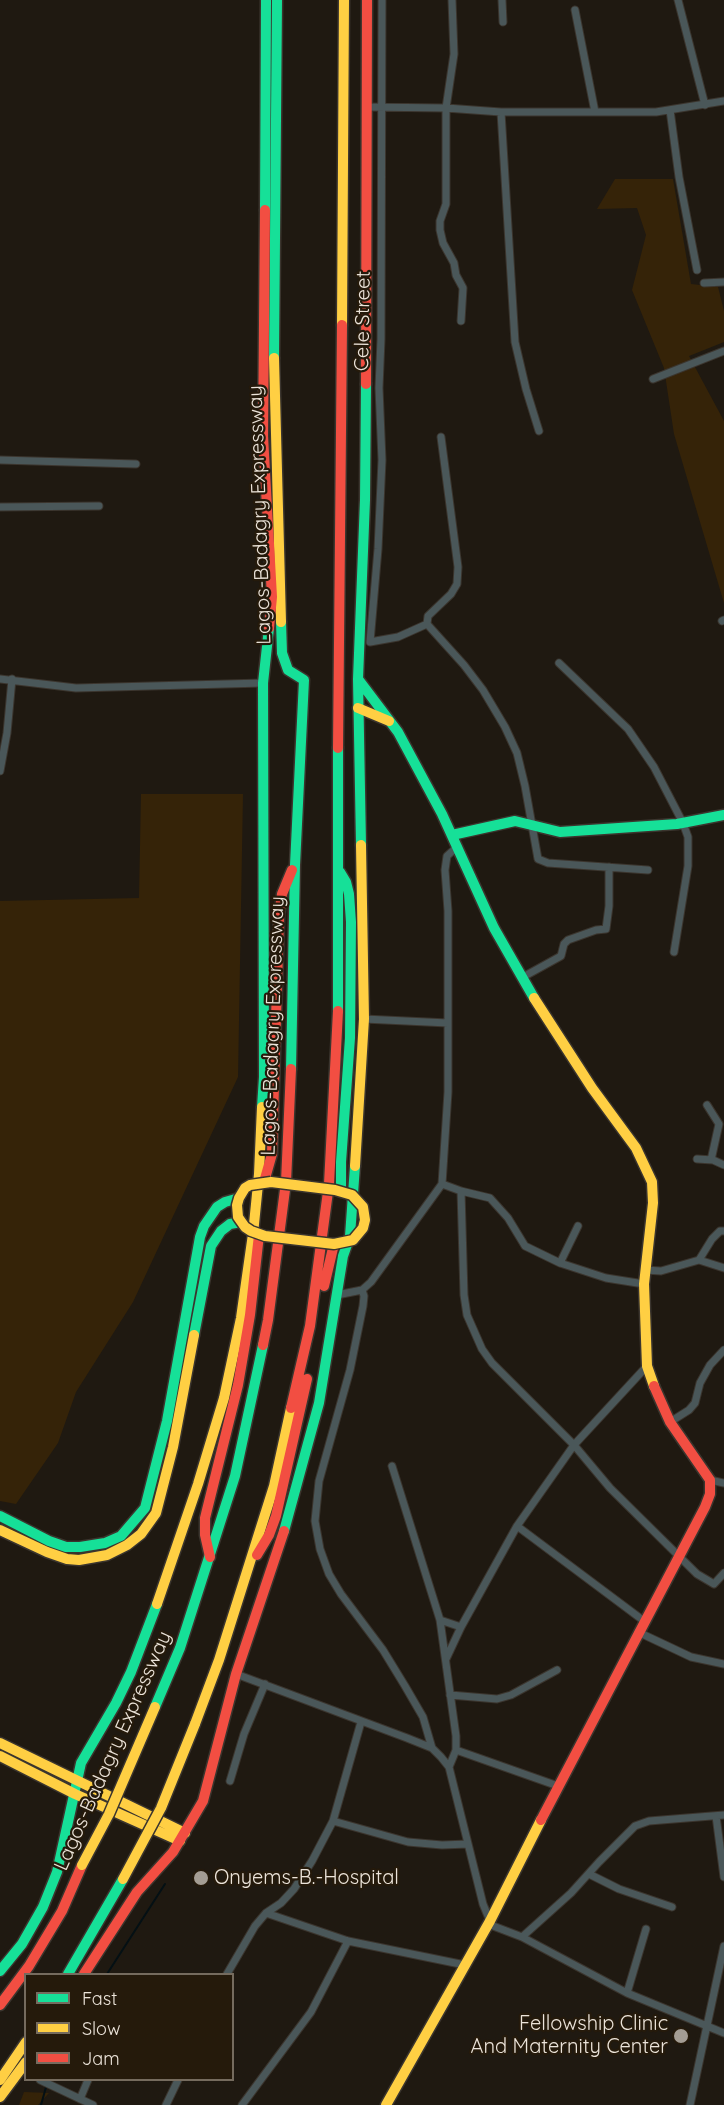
<!DOCTYPE html>
<html>
<head>
<meta charset="utf-8">
<style>
	body { margin:0 }
	#map { position:relative; width:724px; height:2105px; overflow:hidden; background:#1f1911; font-family:Quicksand,sans-serif }
	canvas { display:block }
	.legend { position:absolute; left:24px; top:1973px; width:210px; height:108px; box-sizing:border-box; background:#251a0b; border:2px solid #756b5e; margin:0; padding:8px 10px; list-style:none; font-size:18px; color:#ece4da }
	.legend li { display:flex; align-items:center; gap:12px; height:30px }
	.legend b { width:30px; border:2px solid #756b5e }
</style>
</head>
<body>
<div id="map">
<canvas width="724" height="2105"></canvas>
<ul class="legend">
<li><b style="height:8px;background:#16e098"></b>Fast</li>
<li><b style="height:8px;background:#ffcf43"></b>Slow</li>
<li><b style="height:8px;background:#f24e42"></b>Jam</li>
</ul>
</div>
<script>
const g = document.querySelector('canvas').getContext('2d');
g.lineJoin = 'round';
function paint(path, color) {
  g.fillStyle = color;
  g.fill(path, 'evenodd');
}
function toPath(rows) {
  const path = new Path2D();
  for (const r of rows) {
    path.moveTo(r[0], r[1]);
    for (let i = 2; i < r.length; i += 2) path.lineTo(r[i], r[i + 1]);
  }
  return path;
}
function strokePath(path, color, width, dash) {
  g.strokeStyle = color;
  g.lineWidth = width;
  g.lineCap = dash ? 'butt' : 'round';
  g.setLineDash(dash || []);
  g.stroke(path);
}
function write(font, color, halo, rows, align = 'center') {
  g.font = font + ' Quicksand,sans-serif';
  g.lineWidth = 4.5;
  g.setLineDash([]);
  g.textBaseline = 'middle';
  g.strokeStyle = halo;
  g.fillStyle = color;
  for (const [text, x, y, turn = 0] of rows) {
    g.save();
    g.translate(x, y);
    g.rotate((+turn || 0) * Math.PI / 180);
    g.textAlign = isNaN(turn) ? turn : align;
    if (halo) g.strokeText(text, 0, 0);
    g.fillText(text, 0, 0);
    g.restore();
  }
}
paint(toPath([
	[615,179,673,179,691,284,718,287,724,311,724,342,689,356,724,421,724,603,674,434,664,368,632,290,646,235,637,208,597,209],
	[141,794,243,794,238,1077,133,1302,76,1392,58,1443,16,1504,0,1501,0,901,139,898],
	[24,2092,49,2093,38,2105,19,2105]
]), '#352308');
strokePath(toPath([
	[107,1974,165,1884],
	[41,2105,48,2080]
]), '#041014', 2);
const street = toPath([
	[382,0,381,339,379,388,382,460,378,549,370,642,398,637,427,624,428,616,451,594,457,584,458,567,441,437],
	[502,0,503,22],
	[678,0,705,105],
	[575,10,595,112],
	[366,107,446,108,454,54,452,0],
	[670,110,679,177,697,270],
	[501,112,515,342,526,389,539,431],
	[704,283,724,282],
	[461,321,463,288,456,275,454,263,443,243,440,230,440,221,446,204,446,108,501,112,656,112,724,101],
	[653,379,724,351],
	[0,460,136,464],
	[0,507,99,506],
	[722,621,724,620],
	[427,624,464,665,483,690,505,727,517,753,525,786,538,859,548,863,648,870],
	[559,663,628,729,654,767,683,823,688,837,688,866,674,952],
	[0,679,76,688,263,683],
	[0,771,7,733,12,679],
	[523,977,561,956,564,944,568,940,596,930,606,929,609,906,609,867],
	[364,1019,448,1023],
	[707,1105,719,1124,711,1160],
	[697,1159,713,1160,724,1165],
	[442,1184,461,1191,464,1295,467,1315,482,1349,492,1363,574,1445,610,1488,697,1574,714,1584,724,1573],
	[461,1191,490,1198,508,1218,525,1246,560,1263,606,1278,644,1284],
	[699,1260,724,1268],
	[560,1263,578,1226],
	[645,1270,661,1271,699,1260,712,1239,720,1231,724,1231],
	[362,1290,364,1296,363,1306,350,1370,319,1481,315,1521,320,1549,329,1574,341,1594,383,1650,405,1686,423,1717,432,1748],
	[337,1295,362,1290,371,1282,442,1184,448,1092,448,911,445,870,447,856,458,846],
	[670,1422,689,1410,695,1403,700,1383,710,1365,724,1350],
	[392,1466,440,1620,456,1736,456,1750,449,1767],
	[710,1480,724,1483],
	[517,1526,644,1621],
	[440,1620,461,1627],
	[638,1632,691,1657,724,1664],
	[446,1659,461,1627,517,1526,574,1445,647,1366],
	[236,1674,407,1738,432,1748,441,1757,449,1767,483,1904,490,1921],
	[450,1695,497,1699,511,1695,557,1670],
	[456,1750,558,1786],
	[230,1781,244,1734,265,1684],
	[716,1816,724,1877],
	[333,1821,408,1842,442,1845,468,1844],
	[589,1874,619,1889,672,1907],
	[266,1913,348,1941,465,1965],
	[488,1924,522,1937,627,1993,724,2033],
	[522,1937,571,1893,599,1862,635,1826,649,1821,724,1815],
	[227,1974,255,1926,266,1913,281,1903,294,1889,312,1861,333,1821,361,1722],
	[627,1993,646,1929],
	[40,2080,93,2105],
	[80,2099,88,2080],
	[166,2105,178,2080],
	[242,2105,311,2012,348,1941],
	[690,2105,724,1946]
]);
const fast = toPath([
	[265,210,266,0],
	[274,358,277,0],
	[281,622,282,653,288,670,304,680,295,865,291,1069],
	[358,679,398,732,442,814,494,928,534,998],
	[338,748,338,1011],
	[452,835,515,821,560,832,677,824,724,815],
	[361,845,358,679,365,500,366,384],
	[340,872,346,882,349,894,351,922,350,1038,341,1162,341,1192],
	[262,1107,264,1077,263,683,269,628],
	[194,1335,211,1246,221,1231,230,1224,241,1222],
	[0,1516,49,1541,66,1547,80,1547,105,1543,121,1536,145,1508,167,1421,200,1237,204,1226,217,1207,225,1202,239,1198],
	[284,1531,319,1403,343,1256,350,1236,355,1166],
	[155,1707,180,1648,235,1476,263,1345],
	[0,1971,22,1944,43,1907,57,1872,81,1763,116,1703,131,1672,157,1604],
	[68,1974,123,1879]
]);
const slow = toPath([
	[342,325,344,0],
	[274,358,281,622],
	[358,708,389,721],
	[534,998,592,1088,636,1148,652,1182,653,1203,644,1284,647,1366,654,1386],
	[355,1166,364,1019,361,845],
	[0,1530,47,1552,67,1559,79,1560,107,1555,127,1545,141,1534,156,1513,173,1447,194,1335],
	[157,1604,198,1484,224,1398,241,1318,253,1234,259,1174,262,1107],
	[195,1724,219,1660,274,1486,291,1408],
	[0,1743,185,1833],
	[0,1756,75,1794,180,1841],
	[0,2080,26,2042],
	[0,2097,26,2062],
	[386,2105,490,1921,541,1820]
]);
const jam = toPath([
	[265,210,263,436,272,597,269,628],
	[366,384,367,0],
	[338,748,342,325],
	[264,1182,272,1154,279,917,282,894,292,870],
	[324,1286,334,1244],
	[263,1345,268,1320,286,1182,291,1069],
	[291,1408,310,1326,329,1184,338,1011],
	[257,1555,269,1535,276,1516,307,1379],
	[210,1557,205,1535,205,1518,238,1385,250,1315,259,1235],
	[541,1820,705,1507,710,1494,710,1480,670,1422,654,1386],
	[84,1974,137,1892,173,1852,203,1801,236,1674,284,1531],
	[0,2005,29,1966,62,1911,82,1865]
]);
strokePath(street, '#3b352e', 9);
strokePath(fast, '#3b352e', 13);
strokePath(slow, '#3b352e', 13);
strokePath(jam, '#3b352e', 13);
strokePath(street, '#4a5759', 7);
strokePath(fast, '#16e098', 10);
strokePath(slow, '#ffcf43', 10);
strokePath(jam, '#f24e42', 10);
const slowBridge = toPath([
	[271,1182,335,1190,352,1195,363,1207,365,1220,363,1228,353,1240,334,1244,265,1236,251,1231,245,1227,238,1217,237,1205,239,1198,245,1188,250,1185,271,1182],
	[82,1865,109,1814,155,1707],
	[123,1879,161,1808,195,1724]
]);
strokePath(slowBridge, '#3b352e', 13, []);
strokePath(slowBridge, '#ffcf43', 10);
for (const [x, y, r, color] of [
	[201,1878,8,"#a49d94"],
	[681,2036,8,"#a49d94"]
]) {
  const dot = new Path2D();
  dot.arc(x, y, r, 0, 2 * Math.PI);
  g.fillStyle = color;
  g.fill(dot);
  strokePath(dot, '#251a0b', 2);
}
write('20px', '#ece4da', '#251a0b', [
	["Cele Street",363,321,-89],
	["Lagos-Badagry Expressway",260,515,-92],
	["Lagos-Badagry Expressway",273,1026,-88],
	["Lagos-Badagry Expressway",113,1751,-66]
]);
write('20px', '#ece4da', '#251a0b', [
	["Onyems-B.-Hospital",214,1878],
	["Fellowship Clinic",668,2024,"right"],
	["And Maternity Center",668,2047,"right"]
], 'left');
</script>
</body>
</html>
